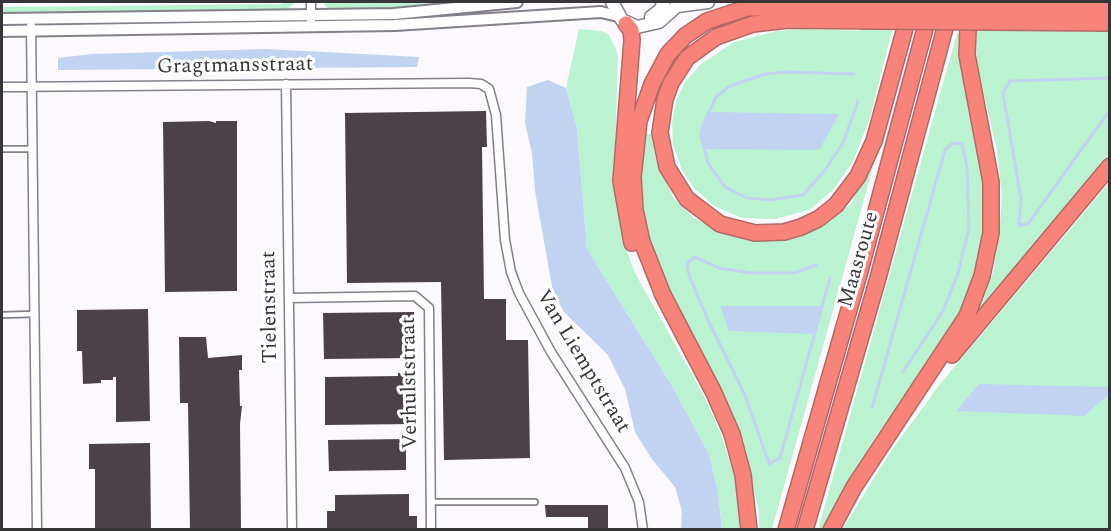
<!DOCTYPE html>
<html>
<head>
<meta charset="utf-8">
<style>
	body { margin:0 }
	#map { position:relative; width:1111px; height:531px; overflow:hidden; background:#fbf9fe; font-family:Spectral,serif }
	canvas { display:block }
	.frame { position:absolute; inset:0; border:3px solid #373539; pointer-events:none }
</style>
</head>
<body>
<div id="map">
<canvas width="1111" height="531"></canvas>
<div class="frame"></div>
</div>
<script>
const g = document.querySelector('canvas').getContext('2d');
g.lineJoin = 'round';
function paint(path, color) {
  g.fillStyle = color;
  g.fill(path, 'evenodd');
}
function toPath(rows) {
  const path = new Path2D();
  for (const r of rows) {
    path.moveTo(r[0], r[1]);
    for (let i = 2; i < r.length; i += 2) path.lineTo(r[i], r[i + 1]);
  }
  return path;
}
function strokePath(path, color, width, dash) {
  g.strokeStyle = color;
  g.lineWidth = width;
  g.lineCap = dash ? 'butt' : 'round';
  g.setLineDash(dash || []);
  g.stroke(path);
}
function write(font, color, halo, rows, align = 'center') {
  g.font = font + ' Spectral,serif';
  g.lineWidth = 6;
  g.setLineDash([]);
  g.textBaseline = 'middle';
  g.strokeStyle = halo;
  g.fillStyle = color;
  for (const [text, x, y, turn = 0] of rows) {
    g.save();
    g.translate(x, y);
    g.rotate((+turn || 0) * Math.PI / 180);
    g.textAlign = isNaN(turn) ? turn : align;
    if (halo) g.strokeText(text, 0, 0);
    g.fillText(text, 0, 0);
    g.restore();
  }
}
paint(toPath([
	[284,2,296,2,285,11,2,16,2,7,282,4],
	[326,2,462,2,395,10,334,11,324,5],
	[866,2,899,2,870,118,853,161,833,190,809,210,775,219,742,218,714,206,694,188,682,170,673,145,672,124,676,101,685,82,700,65,734,42,777,31,802,29,860,31],
	[981,2,1109,2,1109,153,979,312,993,272,999,239,1002,197,997,150,977,65,976,34],
	[579,29,602,31,609,35,615,47,618,57,614,188,623,240,635,273,703,394,721,434,735,479,740,529,722,529,718,492,709,454,672,386,587,249,577,128,566,88],
	[963,32,987,193,982,255,959,321,927,369,878,433,840,494,823,529,818,530,957,33],
	[643,134,652,134,656,160,674,199,693,217,718,232,745,240,794,239,818,227,851,204,878,149,772,529,759,529,759,512,749,465,726,401,651,255,638,196],
	[1109,183,1109,529,842,530,889,454,940,384]
]), '#bbf2d2');
paint(toPath([
	[266,49,419,57,417,67,58,70,58,58,93,54],
	[548,80,566,88,577,128,587,249,672,386,709,454,718,492,722,529,681,529,682,511,675,487,651,458,635,432,625,389,608,355,564,312,553,292,535,191,532,153,525,123,527,87],
	[709,112,839,114,819,150,704,149,701,136],
	[720,306,822,306,813,334,729,331],
	[979,384,1109,387,1109,394,1084,416,956,411]
]), '#c1d3f1');
strokePath(toPath([
	[854,74,785,72,765,74,730,86,716,97,703,125,701,136,708,163,725,187,747,198,770,200,803,195,825,170,843,143,858,101],
	[1110,78,1010,81,1003,93,1021,199,1019,225,1028,224,1110,110],
	[816,265,795,273,752,273,719,268,695,257,687,263,689,275,707,318,745,395,769,464,780,458,830,278],
	[872,408,945,150,953,143,962,144,967,167,969,228,958,273,943,311,903,372]
]), '#c1d3f1', 3);
paint(toPath([
	[486,111,487,147,482,147,484,299,506,299,506,340,528,340,530,458,444,460,441,282,347,283,345,113],
	[209,121,216,123,216,121,237,121,237,291,165,292,163,122],
	[148,309,150,421,116,422,116,377,113,377,113,380,101,380,101,383,83,384,82,351,77,351,77,310],
	[414,312,415,358,324,359,323,313],
	[179,337,206,337,208,358,242,355,242,370,239,370,240,406,242,406,240,424,241,530,190,530,188,403,180,403],
	[398,373,415,373,415,424,325,425,325,377,398,376],
	[406,439,406,470,329,471,328,440],
	[150,443,151,530,95,530,95,469,89,469,89,444],
	[409,494,409,516,417,516,417,530,327,530,327,511,335,511,335,495],
	[545,505,608,505,608,530,588,530,588,517,546,517]
]), '#4b4149');
const service = toPath([
	[2,149,32,149],
	[2,315,35,314],
	[431,502,535,502]
]);
const minor = toPath([
	[311,2,311,26],
	[31,26,37,530],
	[286,84,292,530],
	[2,87,469,83,481,84,489,89,496,115,505,240,511,272,519,293,551,352,625,468,639,502,643,530],
	[289,298,415,296,429,308,431,530]
]);
const tertiary = toPath([
	[2,19,394,14,517,2],
	[2,31,395,25,601,12,618,16]
]);
const secondary = toPath([
	[612,2,622,20,637,27,659,22,677,6,708,2],
	[651,17,660,10,664,2]
]);
const motorway = toPath([
	[995,10,1110,10],
	[877,21,788,20,753,24,716,37,687,58,671,83,665,99,660,133,667,167,687,199,720,224,755,233,784,232,801,227,818,219,836,205,858,176,874,141,910,10],
	[992,22,1110,23],
	[626,24,631,30,632,40,621,181,632,243],
	[952,355,1110,166],
	[749,530,743,475,732,434,714,393,663,295,642,242,635,210,633,177,639,121,652,84,668,54,685,36,707,21,747,8,880,8],
	[786,530,860,271,930,10],
	[805,530,878,278,952,2],
	[831,530,854,487,967,316,982,276,991,233,991,182,967,55,969,2]
]);
strokePath(service, '#847f8a', 8);
strokePath(minor, '#847f8a', 11);
strokePath(tertiary, '#847f8a', 14);
strokePath(secondary, '#847f8a', 15);
strokePath(motorway, '#b46864', 18);
strokePath(service, '#fff', 4.5);
strokePath(minor, '#fff', 8);
strokePath(tertiary, '#fff', 10);
strokePath(secondary, '#fff', 12);
strokePath(motorway, '#f7837b', 15);
const motorwayBridge = toPath([
	[880,8,995,10],
	[877,21,992,22]
]);
strokePath(motorwayBridge, '#b46864', 18, []);
strokePath(motorwayBridge, '#f7837b', 15);
write('21px', '#373539', '#fff', [
	["Gragtmansstraat",235,67,-1],
	["Maasroute",860,260,-74],
	["Tielenstraat",271,307,-91],
	["Van Liemptstraat",582,362,59],
	["Verhulststraat",411,383,-91]
]);
</script>
</body>
</html>
